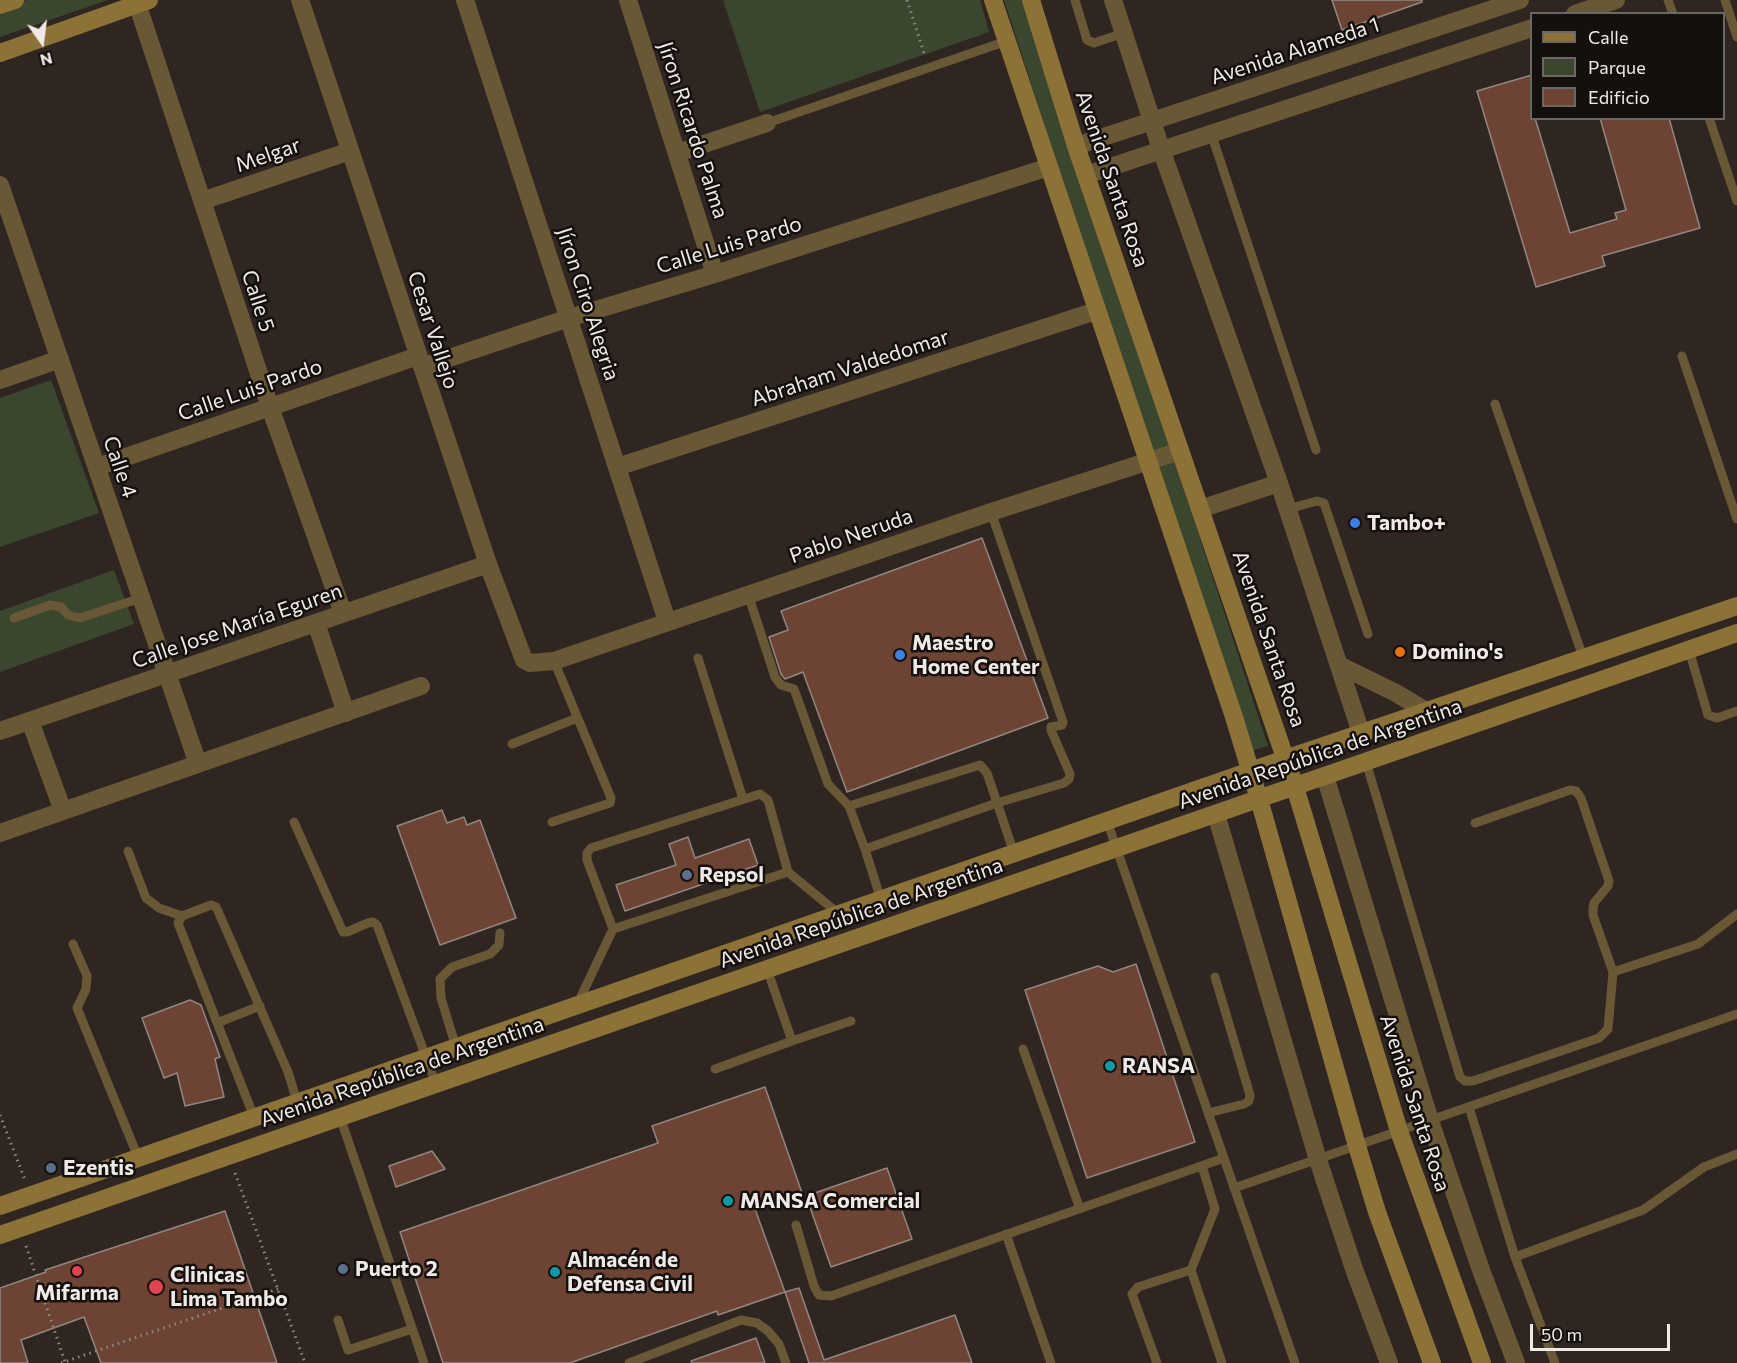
<!DOCTYPE html>
<html>
<head>
<meta charset="utf-8">
<style>
	body { margin:0 }
	#map { position:relative; width:1737px; height:1363px; overflow:hidden; background:#2f2622; font-family:Commissioner,sans-serif }
	canvas { display:block }
	.legend { position:absolute; left:1530px; top:12px; width:195px; height:108px; box-sizing:border-box; background:#14100e; border:2px solid #6c6765; margin:0; padding:8px 10px; list-style:none; font-size:18px; color:#f0eae7 }
	.legend li { display:flex; align-items:center; gap:12px; height:30px }
	.legend b { width:30px; border:2px solid #6c6765 }
	.north { position:absolute; left:12px; top:12px; width:60px; height:60px; -webkit-text-stroke:4px #14100e; paint-order:stroke; rotate:166deg; font-size:16px; font-weight:700; line-height:24px; text-align:center; color:#f0eae7 }
	.north::after { content:''; display:block; margin:auto; width:21px; height:27px; background:#f0eae7; clip-path:polygon(50% 0,100% 100%,50% 72%,0 100%) }
	.scale { position:absolute; left:1530px; top:1324px; width:140px; height:27px; box-sizing:border-box; border:3px solid #f0eae7; border-top:0; padding-left:8px; font-size:18px; line-height:21px; white-space:nowrap; color:#f0eae7; -webkit-text-stroke:4px #14100e; paint-order:stroke }
</style>
</head>
<body>
<div id="map">
<canvas width="1737" height="1363"></canvas>
<ul class="legend">
<li><b style="height:8px;background:#8d7238"></b>Calle</li>
<li><b style="height:16px;background:#3a462e"></b>Parque</li>
<li><b style="height:16px;background:#6d4434"></b>Edificio</li>
</ul>
<div class="north">N</div>
<div class="scale">50 m</div>
</div>
<script>
const g = document.querySelector('canvas').getContext('2d');
g.lineJoin = 'round';
function paint(path, color) {
  g.fillStyle = color;
  g.fill(path, 'evenodd');
}
function toPath(rows) {
  const path = new Path2D();
  for (const r of rows) {
    path.moveTo(r[0], r[1]);
    for (let i = 2; i < r.length; i += 2) path.lineTo(r[i], r[i + 1]);
  }
  return path;
}
function strokePath(path, color, width, dash) {
  g.strokeStyle = color;
  g.lineWidth = width;
  g.lineCap = dash ? 'butt' : 'round';
  g.setLineDash(dash || []);
  g.stroke(path);
}
function write(font, color, halo, rows, align = 'center') {
  g.font = font + ' Commissioner,sans-serif';
  g.lineWidth = 5;
  g.setLineDash([]);
  g.textBaseline = 'middle';
  g.strokeStyle = halo;
  g.fillStyle = color;
  for (const [text, x, y, turn = 0] of rows) {
    g.save();
    g.translate(x, y);
    g.rotate((+turn || 0) * Math.PI / 180);
    g.textAlign = isNaN(turn) ? turn : align;
    if (halo) g.strokeText(text, 0, 0);
    g.fillText(text, 0, 0);
    g.restore();
  }
}
paint(toPath([
	[27,0,108,0,0,37,0,9],
	[723,0,980,0,989,32,760,112],
	[1004,0,1024,0,1268,746,1248,752],
	[51,380,99,513,0,547,0,398],
	[114,570,134,624,0,672,0,611]
]), '#3a462e');
const building = toPath([
	[1332,0,1422,0,1422,2,1342,30,1332,0],
	[1532,75,1532,118,1535,118,1570,233,1617,219,1615,213,1626,210,1600,118,1669,118,1700,228,1602,256,1605,266,1536,287,1477,91,1532,75],
	[982,538,1048,718,847,792,803,672,785,679,781,674,769,637,788,630,781,611,982,538],
	[442,810,447,823,464,817,467,825,480,820,516,918,440,945,397,826,442,810],
	[688,837,695,858,749,839,758,865,625,911,616,885,676,865,669,844,688,837],
	[1136,964,1195,1142,1087,1178,1025,990,1098,966,1113,972,1136,964],
	[190,1000,201,1005,220,1057,215,1059,224,1097,185,1106,177,1073,164,1078,142,1018,190,1000],
	[765,1087,802,1193,755,1209,785,1292,718,1315,717,1311,570,1363,443,1363,400,1232,658,1143,652,1126,765,1087],
	[432,1151,445,1169,396,1187,389,1166,432,1151],
	[887,1168,912,1239,831,1267,806,1196,887,1168],
	[225,1211,277,1363,101,1363,84,1317,21,1340,28,1363,0,1363,0,1288,46,1272,45,1270,225,1211],
	[799,1288,824,1360,955,1315,972,1363,809,1363,785,1292,799,1288],
	[756,1338,765,1363,692,1363,691,1361,756,1338]
]);
paint(building, '#6d4434');
strokePath(building, '#928681', 1.5);
strokePath(toPath([
	[907,0,925,56],
	[0,1115,25,1180],
	[235,1173,305,1363],
	[26,1246,65,1362],
	[61,1363,278,1289]
]), '#8f8784', 3, [1.5, 4.5]);
strokePath(toPath([
	[1075,0,1087,40,1094,43,1124,33],
	[1668,0,1673,14],
	[1725,0,1737,37],
	[1709,118,1737,201],
	[767,123,1007,41],
	[1211,133,1316,450],
	[1682,356,1737,519],
	[1495,404,1583,657],
	[1288,509,1317,501,1324,503,1368,634],
	[748,594,775,677,781,685,794,689,828,784,849,806,865,849,997,803,1064,783,1069,779,1070,774,1051,730,1051,727,1062,725,1063,722,991,512],
	[14,618,50,605,61,607,68,615,80,618,141,598],
	[1689,650,1708,715,1717,718,1737,711],
	[698,658,743,799],
	[512,744,577,718],
	[1366,762,1460,1077,1465,1081,1473,1081,1599,1038,1608,1029,1613,972,1593,915,1593,908,1594,903,1608,886,1609,881,1581,798,1576,791,1570,790,1475,823],
	[849,806,980,765,987,773,1014,853],
	[1107,821,1295,1363],
	[294,822,343,932,347,932,368,923,373,922,377,925,436,1084],
	[552,822,610,803,611,798,554,661],
	[865,849,881,900],
	[128,851,146,898,159,908,182,916],
	[613,929,587,860,587,853,591,848,760,794,768,800,788,872],
	[73,944,87,976,86,989,77,1008,138,1157],
	[767,969,792,1041,851,1021],
	[1613,972,1698,944,1737,914],
	[577,1005,613,929,788,872,839,914],
	[217,1023,260,1006],
	[456,1047,441,998,440,979,452,967,490,954,499,945,500,933],
	[1023,1049,1080,1209],
	[715,1069,792,1041],
	[1469,1107,1515,1257],
	[1208,1113,1244,1104,1249,1101,1250,1095,1215,977],
	[254,1117,178,923,182,916,211,905,216,907,218,911,288,1072,297,1102],
	[340,1117,424,1363],
	[1202,1166,1215,1209,1191,1270,1222,1363],
	[1234,1188,1737,1014],
	[796,1225,814,1286,819,1295,831,1296,1224,1158],
	[1006,1234,1051,1363],
	[338,1320,348,1350,412,1329],
	[629,1363,741,1320,757,1323,768,1331,779,1344,786,1363],
	[1157,1363,1132,1294,1138,1287,1191,1270],
	[1555,1363,1515,1257,1643,1210,1704,1167,1737,1154]
]), '#695835', 9);
strokePath(toPath([
	[136,0,270,407,343,613],
	[300,0,488,564,524,660,530,663,554,661,991,512,1180,451],
	[465,0,667,621],
	[628,0,715,274],
	[1113,0,1161,149,1279,483],
	[1575,14,1616,0],
	[1076,146,1520,0],
	[677,153,767,123],
	[1086,175,1532,28],
	[0,185,198,764],
	[202,201,350,151],
	[422,367,569,318,715,274,1049,167],
	[0,380,60,359],
	[97,467,418,356],
	[617,467,1096,311],
	[1200,509,1279,483,1361,733],
	[316,623,346,713],
	[1339,665,1396,693,1426,711],
	[30,721,63,811],
	[0,731,488,564],
	[1325,776,1430,1121,1481,1270,1516,1363],
	[1216,814,1318,1160,1354,1269,1389,1363],
	[0,833,421,686]
]), '#695835', 18);
strokePath(toPath([
	[993,0,1234,717,1259,799,1357,1146,1377,1212,1432,1363],
	[1031,0,1076,146,1295,787,1399,1131,1482,1363],
	[0,5,15,0],
	[0,53,149,0],
	[0,1206,1285,759,1737,606],
	[0,1235,1737,633]
]), '#8d7238', 18);
for (const [x, y, r, color] of [
	[1355,523,6,"#3f7fe0"],
	[1400,652,6,"#e8710a"],
	[900,655,6,"#3f7fe0"],
	[687,875,6,"#5c6f8a"],
	[1110,1066,6,"#0f9aa8"],
	[51,1168,6,"#5c6f8a"],
	[728,1201,6,"#0f9aa8"],
	[343,1269,6,"#5c6f8a"],
	[77,1271,6,"#e0444e"],
	[555,1272,6,"#0f9aa8"],
	[156,1287,8,"#e0444e"]
]) {
  const dot = new Path2D();
  dot.arc(x, y, r, 0, 2 * Math.PI);
  g.fillStyle = color;
  g.fill(dot);
  strokePath(dot, '#14100e', 2);
}
write('21px', '#f0eae7', '#14100e', [
	["Avenida Alameda 1",1295,51,-18],
	["Jíron Ricardo Palma",693,130,72],
	["Melgar",268,155,-19],
	["Avenida Santa Rosa",1112,179,71],
	["Calle Luis Pardo",729,245,-17],
	["Calle 5",258,301,72],
	["Jíron Ciro Alegria",588,304,72],
	["Cesar Vallejo",433,330,72],
	["Abraham Valdedomar",850,368,-18],
	["Calle Luis Pardo",250,390,-19],
	["Calle 4",120,467,71],
	["Pablo Neruda",851,536,-19],
	["Calle Jose María Eguren",237,626,-19],
	["Avenida Santa Rosa",1269,639,71],
	["Avenida República de Argentina",1320,754,-19],
	["Avenida República de Argentina",861,913,-19],
	["Avenida República de Argentina",402,1072,-19],
	["Avenida Santa Rosa",1415,1103,72]
]);
write('bold 21px', '#f0eae7', '#14100e', [
	["Tambo+",1367,523],
	["Maestro",912,643],
	["Home Center",912,667],
	["Domino's",1412,652],
	["Repsol",699,875],
	["RANSA",1122,1066],
	["Ezentis",63,1168],
	["MANSA Comercial",740,1201],
	["Almacén de",567,1260],
	["Defensa Civil",567,1284],
	["Puerto 2",355,1269],
	["Clinicas",170,1275],
	["Lima Tambo",170,1299],
	["Mifarma",77,1293,"center"]
], 'left');
</script>
</body>
</html>
